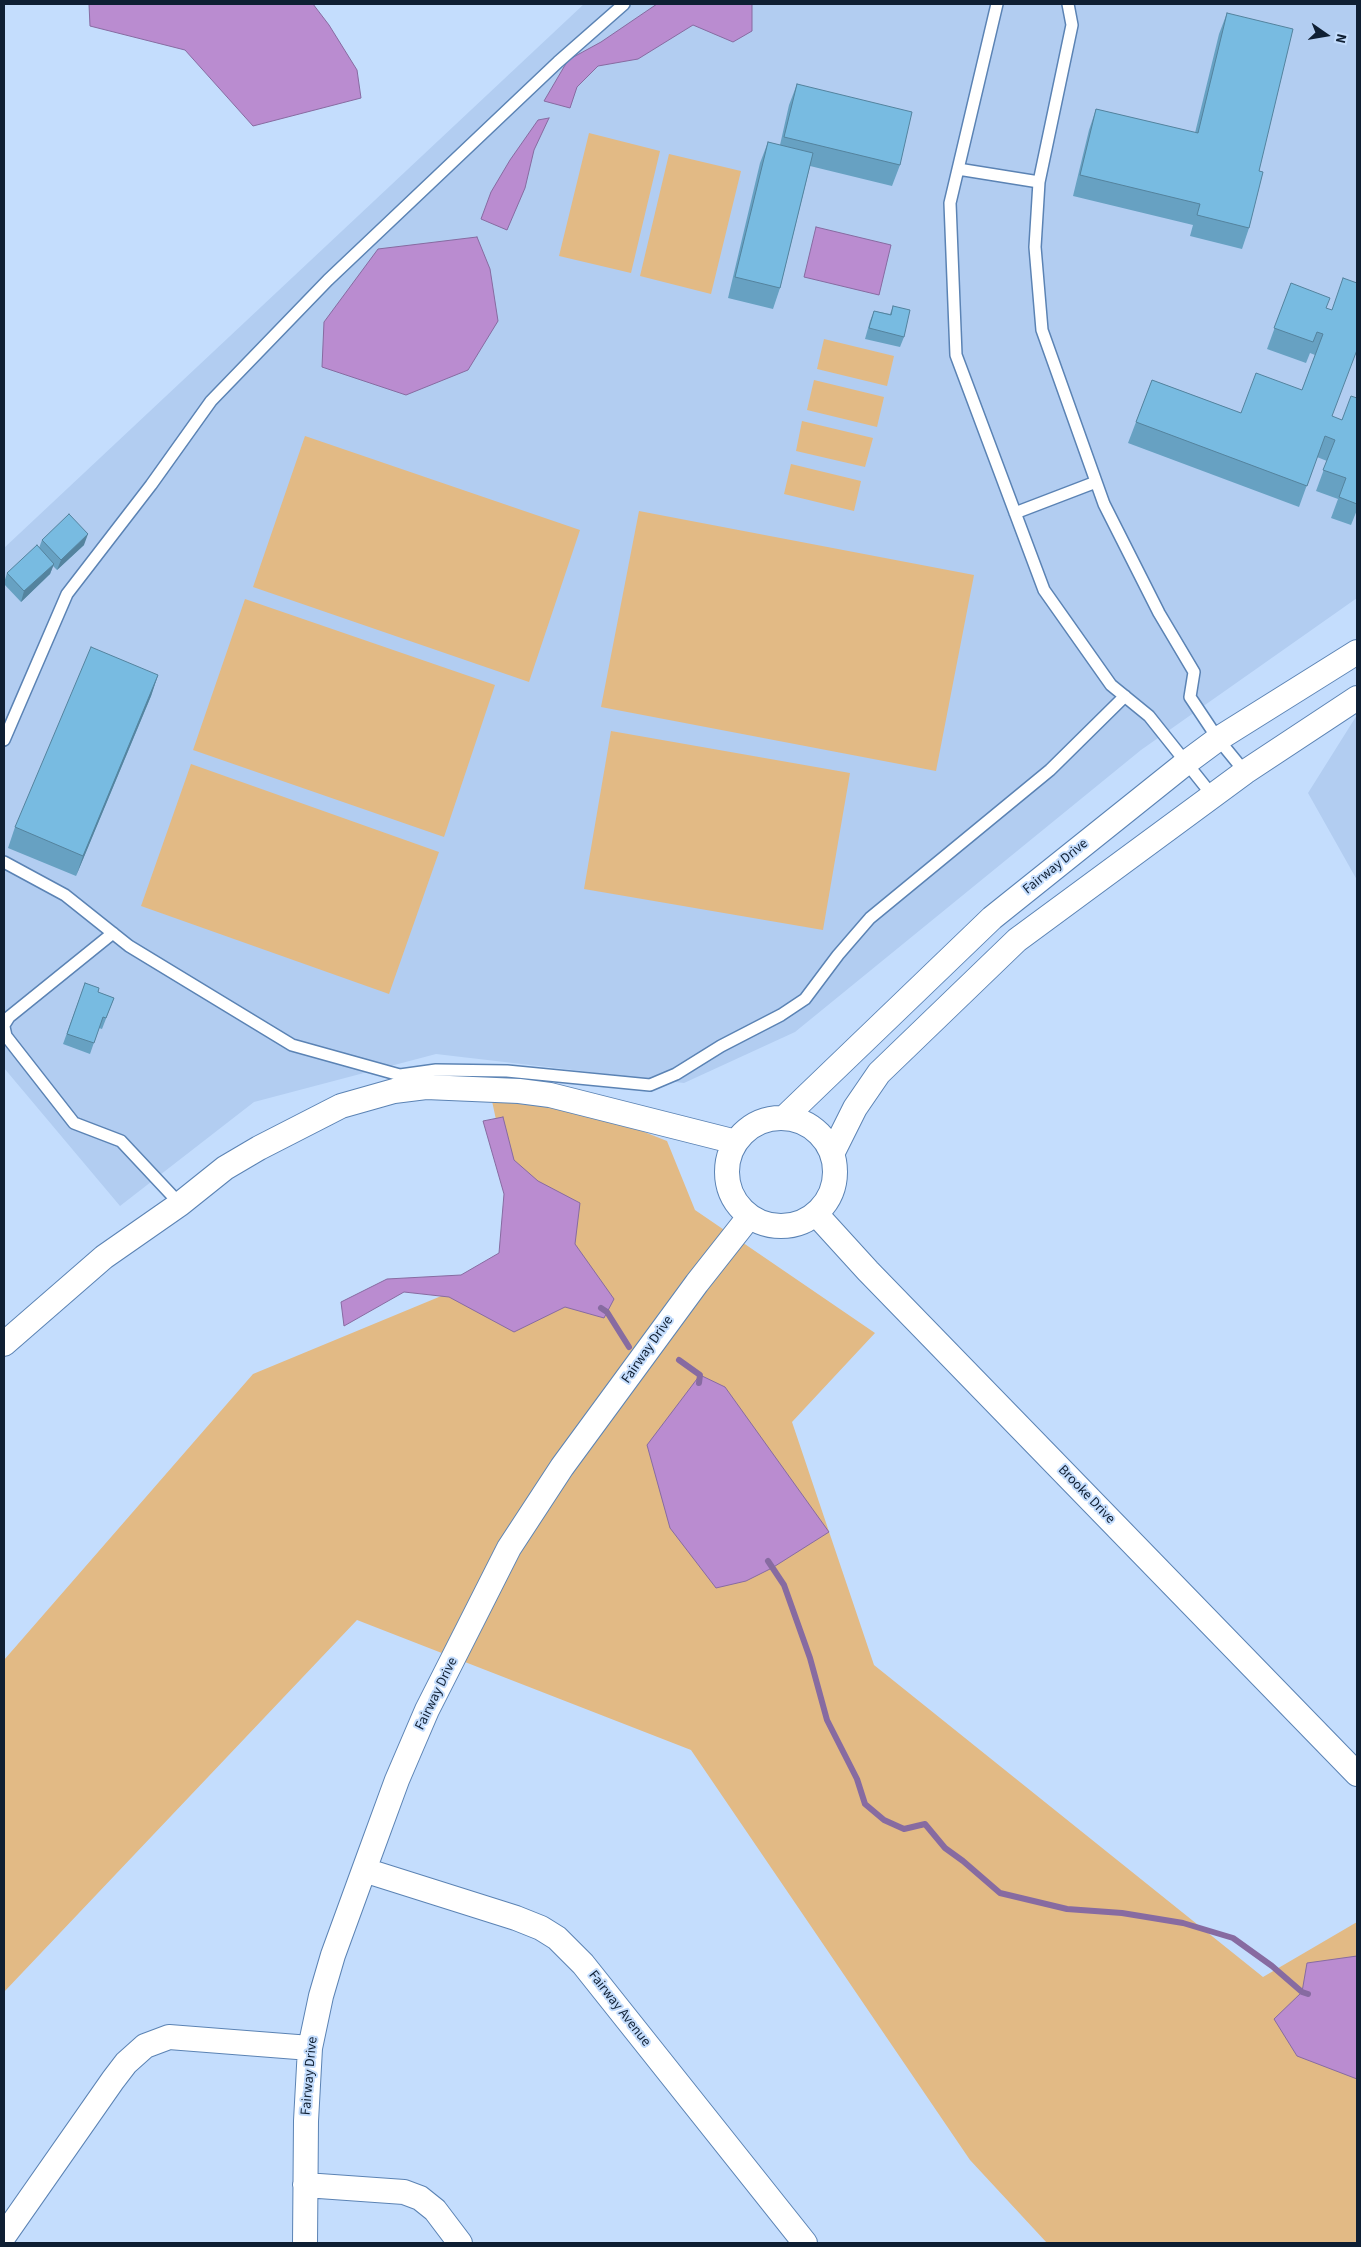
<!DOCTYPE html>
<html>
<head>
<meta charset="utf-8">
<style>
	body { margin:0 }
	#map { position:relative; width:1361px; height:2247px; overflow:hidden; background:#c4ddfd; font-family:"Source Sans 3",sans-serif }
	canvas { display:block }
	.frame { position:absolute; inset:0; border:5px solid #0f1f33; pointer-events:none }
	.north { position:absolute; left:1301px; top:10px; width:50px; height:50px; -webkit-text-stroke:4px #c4ddfd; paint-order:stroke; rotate:103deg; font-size:14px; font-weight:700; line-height:20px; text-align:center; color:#0f1f33 }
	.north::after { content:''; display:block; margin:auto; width:18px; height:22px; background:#0f1f33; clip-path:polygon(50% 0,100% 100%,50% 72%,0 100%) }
</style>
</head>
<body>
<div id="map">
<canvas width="1361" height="2247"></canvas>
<div class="frame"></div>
<div class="north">N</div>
</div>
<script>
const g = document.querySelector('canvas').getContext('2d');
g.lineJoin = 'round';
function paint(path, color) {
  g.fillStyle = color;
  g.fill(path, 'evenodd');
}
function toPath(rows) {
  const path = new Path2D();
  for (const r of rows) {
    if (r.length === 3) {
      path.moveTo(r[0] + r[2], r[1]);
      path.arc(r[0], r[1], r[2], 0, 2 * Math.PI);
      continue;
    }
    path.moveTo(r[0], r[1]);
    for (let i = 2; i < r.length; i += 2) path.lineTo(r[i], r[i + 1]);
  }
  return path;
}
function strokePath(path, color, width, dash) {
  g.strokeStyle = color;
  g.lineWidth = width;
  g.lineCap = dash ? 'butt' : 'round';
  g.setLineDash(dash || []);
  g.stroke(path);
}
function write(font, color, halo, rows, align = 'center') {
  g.font = font + ' "Source Sans 3",sans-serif';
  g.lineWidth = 4;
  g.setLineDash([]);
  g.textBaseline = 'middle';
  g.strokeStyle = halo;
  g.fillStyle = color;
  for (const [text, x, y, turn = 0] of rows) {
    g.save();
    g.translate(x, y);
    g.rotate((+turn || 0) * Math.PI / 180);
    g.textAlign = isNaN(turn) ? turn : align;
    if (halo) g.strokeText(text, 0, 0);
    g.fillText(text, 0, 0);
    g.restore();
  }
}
paint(toPath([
	[584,4,1357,4,1357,598,1141,750,795,1032,684,1083,436,1054,254,1102,120,1206,4,1068,4,548],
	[1357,715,1357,880,1308,793]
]), '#b2cdf1');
paint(toPath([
	[589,133,660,151,631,273,559,256],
	[669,154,741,171,711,294,640,276],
	[824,339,894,356,887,386,817,369],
	[814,380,884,397,877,427,807,410],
	[802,421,873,438,865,467,796,451],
	[305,436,580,530,529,682,253,587],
	[791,464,861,481,854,511,784,494],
	[639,511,974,575,936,771,601,707],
	[245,599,495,685,444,837,193,750],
	[611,731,850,773,823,930,584,889],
	[191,764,439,852,389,994,141,906],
	[492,1101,594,1112,667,1141,695,1210,875,1333,792,1422,874,1665,1263,1977,1357,1922,1357,2243,1047,2243,970,2160,691,1750,357,1620,4,1992,4,1660,253,1374,492,1275,519,1227]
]), '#e2ba85');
const water = toPath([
	[89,4,313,4,329,25,357,70,361,98,253,126,185,50,90,26,89,4],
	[657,4,752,4,752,31,733,42,693,25,638,59,598,66,577,87,570,108,544,101,568,60,601,42,657,4],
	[549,118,534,150,525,188,507,230,481,219,491,192,510,160,538,120,549,118],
	[816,227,891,245,879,295,804,277,816,227],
	[477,237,490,269,498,321,468,370,406,395,322,367,324,322,378,249,477,237],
	[503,1117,514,1160,538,1181,580,1203,575,1244,614,1299,604,1318,565,1307,514,1332,449,1297,404,1292,344,1326,341,1302,387,1279,461,1275,499,1253,504,1194,483,1121,503,1117],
	[700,1375,725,1387,829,1532,772,1568,746,1581,716,1588,670,1528,647,1445,700,1375],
	[1357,1956,1357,2079,1297,2056,1274,2019,1302,1992,1307,1963,1357,1956]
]);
paint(water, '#ba8cd0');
strokePath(water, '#876ba1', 1);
strokePath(toPath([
	[601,1308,607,1312,629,1347],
	[679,1360,700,1375,699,1383],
	[768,1561,784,1585,810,1658,827,1720,857,1779,865,1804,884,1820,904,1829,925,1824,945,1848,963,1861,1000,1893,1067,1909,1122,1913,1183,1923,1233,1938,1272,1966,1302,1992,1308,1994]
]), '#876ba1', 6);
const lane = toPath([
	[997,4,950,203,956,355,1044,590,1111,685,1149,716,1212,795],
	[1068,4,1072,25,1039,182,1035,247,1042,330,1104,504,1159,613,1194,672,1190,697,1218,739,1245,772],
	[958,169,1039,182],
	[1015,513,1096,482],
	[4,740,67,594,151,485,211,401,328,280,558,62,624,4],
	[4,862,65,895,129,946,292,1045,407,1077],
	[4,1025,9,1017,113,933],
	[4,1027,6,1036,74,1123,121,1141,180,1204],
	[400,1075,436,1070,507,1071,650,1085,676,1074,721,1046,781,1015,805,999,838,955,870,918,1050,770,1125,696]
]);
const street = toPath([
	[781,1172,54],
	[784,1118,992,918,1187,762,1218,739,1357,652],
	[832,1154,855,1108,879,1073,1017,940,1245,772,1357,698],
	[817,1215,868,1271,1357,1774],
	[4,1344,104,1257,180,1204,225,1168,259,1148,341,1106,394,1091,426,1087,519,1091,550,1095,736,1142],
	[364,1870,516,1918,541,1928,557,1938,583,1964,805,2243],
	[305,2185,404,2192,420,2198,435,2210,460,2243],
	[4,2236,113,2080,126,2063,145,2046,169,2037,310,2048],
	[305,2243,306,2121,310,2048,321,1996,333,1955,364,1870,397,1780,427,1710,509,1548,562,1467,697,1283,749,1217]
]);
strokePath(lane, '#5b83b4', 14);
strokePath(street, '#5b83b4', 26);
strokePath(lane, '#fff', 11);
strokePath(street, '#fff', 24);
paint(toPath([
	[1227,13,1259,171,1249,228,1242,249,1190,236,1193,225,1073,196,1089,130,1096,109,1195,133,1219,34],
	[797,84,900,165,892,186,810,166,780,288,773,309,728,298,760,163,768,142,780,145,789,105],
	[1291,283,1326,308,1332,417,1342,420,1357,398,1357,510,1351,525,1331,518,1338,499,1316,491,1327,461,1317,457,1299,507,1128,443,1152,380,1241,413,1302,390,1315,355,1310,353,1306,363,1267,349],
	[893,306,904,337,900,347,865,339,870,321,874,311,890,314],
	[42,540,84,545,57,570,53,566,50,574,21,602,4,584,4,583,7,573,39,548],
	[158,675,151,696,76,876,8,848,15,827],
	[85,983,98,992,114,998,102,1029,99,1028,90,1054,63,1044]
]), '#67a1c2');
paint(toPath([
	[88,534,84,545,57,570,61,560],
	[54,564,50,574,21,602,24,591],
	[158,675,151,696,76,876,83,856]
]), '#54839e');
const building = toPath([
	[1227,13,1293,29,1259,171,1263,172,1249,228,1197,215,1200,204,1080,175,1096,109,1198,133,1227,13],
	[797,84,912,112,900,165,784,137,797,84],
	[768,142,813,153,780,288,735,277,768,142],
	[1343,278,1357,283,1357,350,1332,416,1342,420,1351,396,1357,398,1357,504,1339,497,1346,478,1323,470,1335,440,1325,436,1307,486,1136,422,1152,380,1241,413,1256,373,1302,390,1323,334,1317,332,1313,342,1274,328,1291,283,1330,298,1326,308,1332,310,1343,278],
	[893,306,910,310,904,337,869,328,874,311,891,315,893,306],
	[69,514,88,534,61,560,42,540,69,514],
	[37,545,54,564,24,591,7,573,37,545],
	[91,647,158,675,83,856,15,827,91,647],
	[85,983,99,988,98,992,114,998,106,1018,103,1017,94,1043,67,1034,85,983]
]);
paint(building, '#78bbe1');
strokePath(building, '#54839e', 1);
write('14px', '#0f1f33', '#c4ddfd', [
	["Fairway Drive",1056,867,-39],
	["Fairway Drive",648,1350,-55],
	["Brooke Drive",1086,1495,46],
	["Fairway Drive",437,1694,-64],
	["Fairway Avenue",619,2009,52],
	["Fairway Drive",310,2076,-85]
]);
</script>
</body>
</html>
